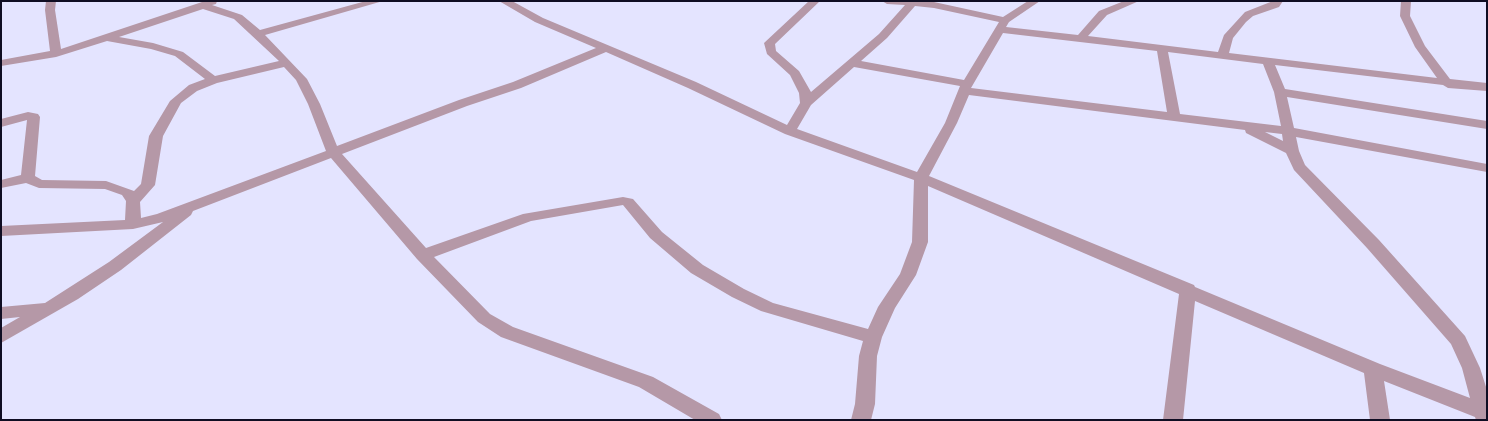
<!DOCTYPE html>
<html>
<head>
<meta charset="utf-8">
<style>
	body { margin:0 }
	#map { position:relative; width:1488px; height:421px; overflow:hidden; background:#e4e4ff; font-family:Mulish,sans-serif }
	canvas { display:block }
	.frame { position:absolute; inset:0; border:2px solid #0f0d23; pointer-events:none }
</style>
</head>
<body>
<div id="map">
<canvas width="1488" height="421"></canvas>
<div class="frame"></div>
</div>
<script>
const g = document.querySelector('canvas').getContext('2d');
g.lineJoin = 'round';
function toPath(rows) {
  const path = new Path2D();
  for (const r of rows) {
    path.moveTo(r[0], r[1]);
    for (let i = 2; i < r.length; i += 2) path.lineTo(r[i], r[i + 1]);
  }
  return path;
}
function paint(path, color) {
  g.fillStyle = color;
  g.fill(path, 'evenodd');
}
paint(toPath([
	[46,1,56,1,55,10,61,49,205,1,217,1,216,4,212,5,242,15,260,30,366,1,383,1,265,35,307,79,320,104,337,146,459,100,513,82,596,48,535,22,499,1,512,1,543,18,696,82,787,125,800,103,799,93,790,75,767,54,764,43,809,1,820,1,775,44,776,51,799,71,811,92,879,34,905,5,887,4,882,1,934,2,1003,17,1028,1,1040,1,1009,22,1006,27,1078,35,1099,11,1124,1,1139,1,1107,15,1088,36,1218,52,1224,35,1245,12,1273,1,1283,1,1279,7,1253,16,1246,22,1233,38,1229,53,1437,78,1415,47,1400,16,1401,1,1411,1,1410,16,1425,46,1450,79,1487,83,1487,91,1448,88,1443,85,1275,65,1285,89,1487,121,1487,129,1287,97,1294,128,1487,164,1487,172,1296,137,1299,151,1305,165,1379,240,1465,336,1480,368,1487,390,1487,420,1476,420,1475,417,1384,381,1390,420,1370,420,1364,373,1195,301,1183,420,1163,420,1179,294,928,186,928,242,916,275,895,308,882,337,877,356,875,404,871,420,851,420,855,404,859,356,863,341,761,311,732,297,691,273,650,238,623,205,531,221,434,257,490,314,513,327,653,377,719,414,722,420,695,420,639,387,501,337,478,322,417,259,331,158,193,211,191,215,121,270,78,299,1,343,1,328,20,317,1,319,1,307,45,303,109,262,163,222,133,229,1,236,1,226,125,220,126,201,122,195,105,189,39,188,26,183,1,188,1,180,21,175,27,120,1,127,1,119,28,112,38,114,40,117,35,176,42,180,106,181,134,191,141,184,149,136,170,101,189,85,205,79,175,56,151,49,107,41,56,57,1,66,1,60,50,51,45,10,46,1],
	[915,6,934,8,999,22,964,80,861,61,887,38,915,6],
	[203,9,234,19,279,61,215,76,183,52,153,43,119,37,203,9],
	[1003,33,1157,51,1167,112,971,88,1003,33],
	[606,52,688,88,785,134,914,180,912,242,900,274,878,307,868,329,773,303,744,289,703,265,662,232,633,199,623,197,523,214,426,248,342,154,467,106,521,88,606,52],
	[1168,52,1263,64,1274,92,1281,126,1180,114,1168,52],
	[284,67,296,80,308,104,326,151,157,214,141,218,140,202,155,185,163,136,181,103,197,91,217,83,284,67],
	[854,67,960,86,945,123,917,172,797,129,811,105,854,67],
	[969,95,1245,130,1246,133,1286,153,1294,170,1367,248,1451,344,1462,368,1470,398,1380,364,1195,287,1194,285,929,176,957,123,969,95],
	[1265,132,1282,134,1283,141,1265,132]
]), '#b598a7');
</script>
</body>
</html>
